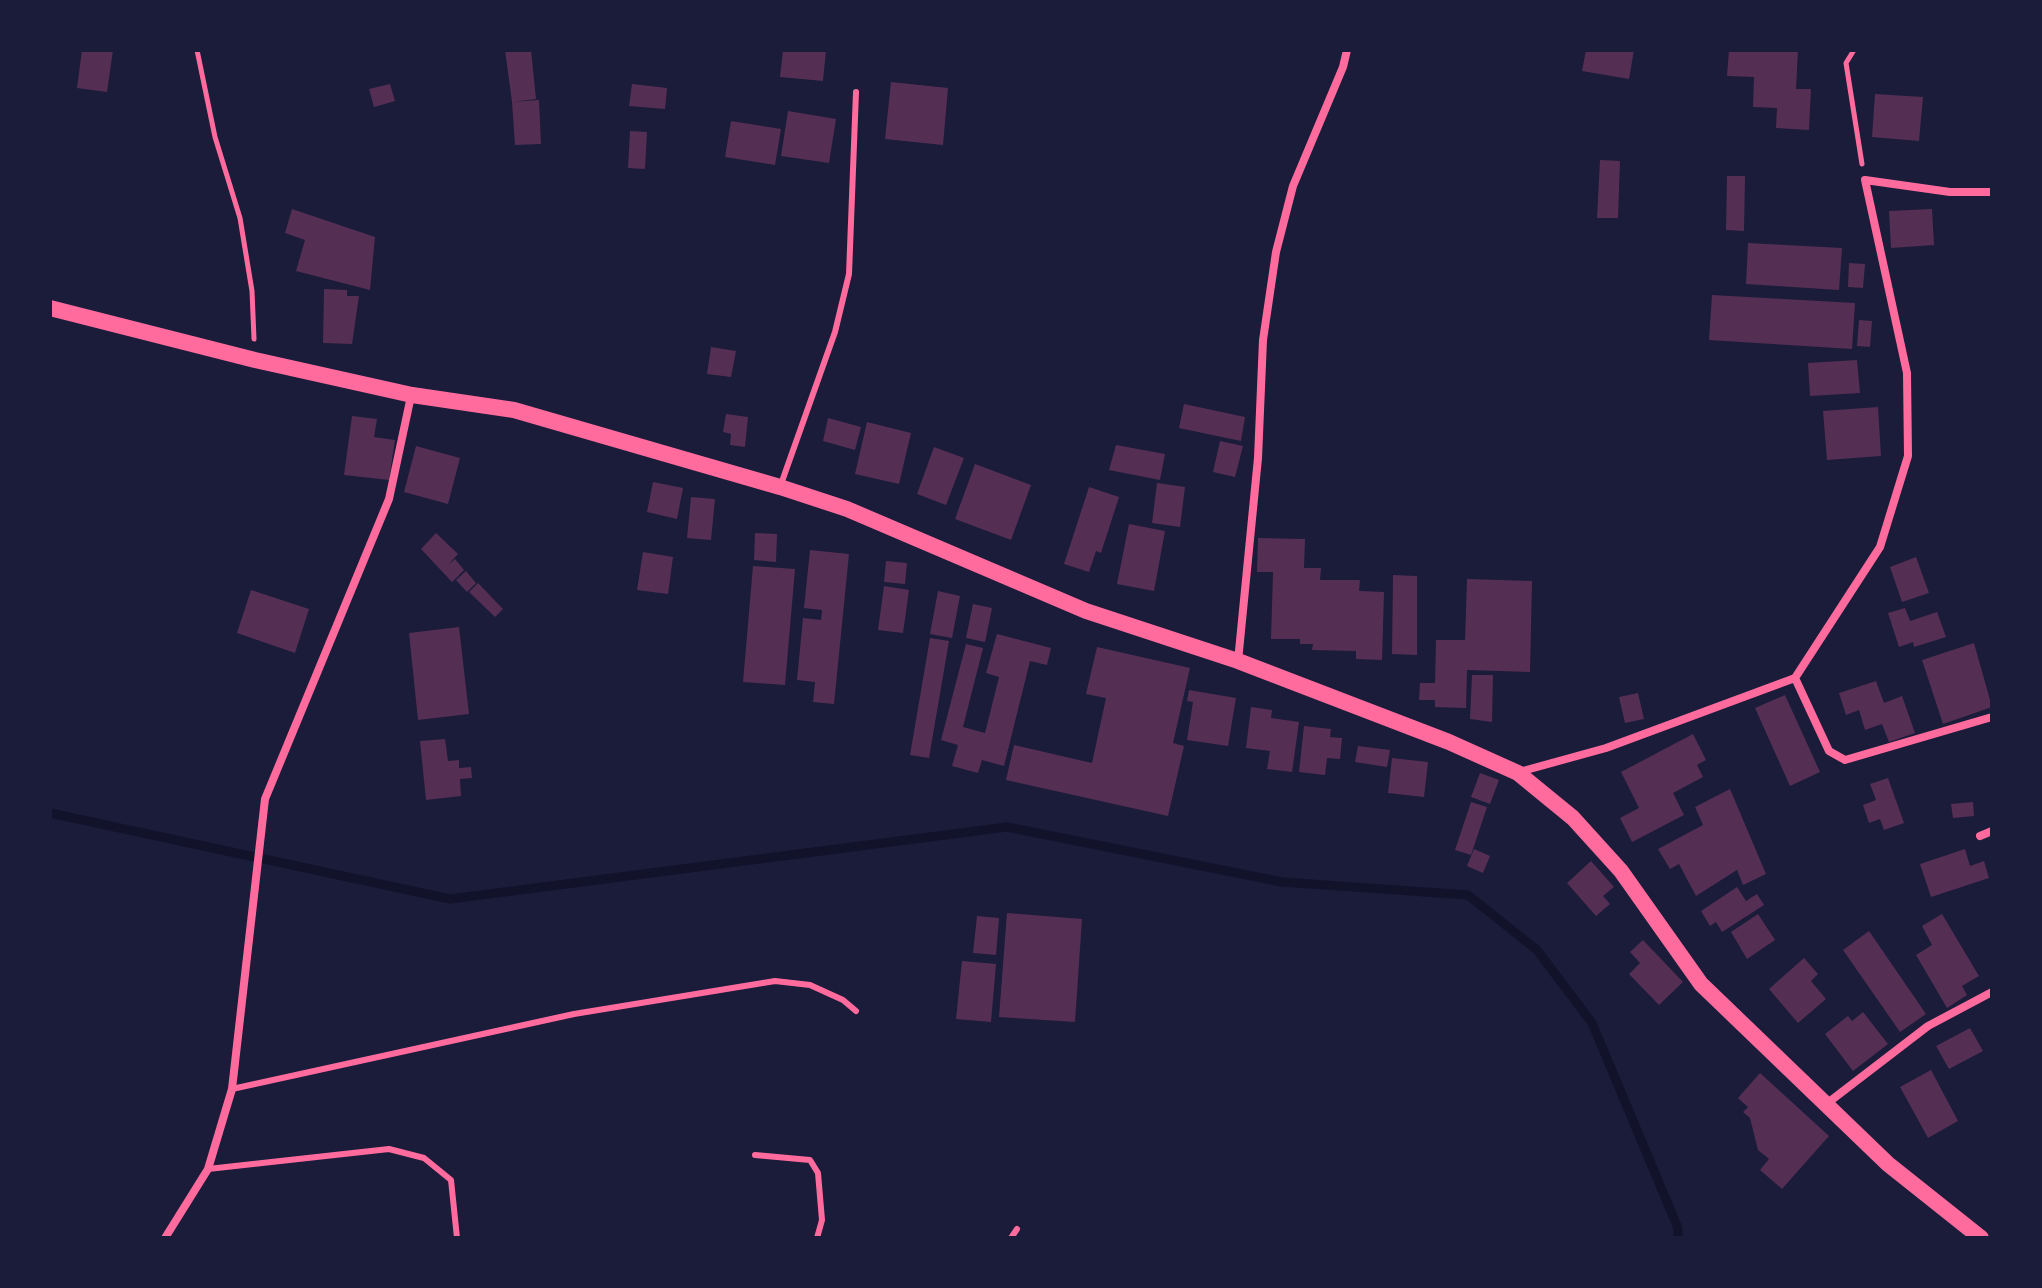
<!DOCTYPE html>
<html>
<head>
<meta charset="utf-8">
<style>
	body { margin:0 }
	#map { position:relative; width:2042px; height:1288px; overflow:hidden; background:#1b1b3a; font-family:Ubuntu,sans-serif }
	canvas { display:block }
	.frame { position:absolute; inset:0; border:52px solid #1b1b3a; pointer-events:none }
</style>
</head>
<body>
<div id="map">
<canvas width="2042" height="1288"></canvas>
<div class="frame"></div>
</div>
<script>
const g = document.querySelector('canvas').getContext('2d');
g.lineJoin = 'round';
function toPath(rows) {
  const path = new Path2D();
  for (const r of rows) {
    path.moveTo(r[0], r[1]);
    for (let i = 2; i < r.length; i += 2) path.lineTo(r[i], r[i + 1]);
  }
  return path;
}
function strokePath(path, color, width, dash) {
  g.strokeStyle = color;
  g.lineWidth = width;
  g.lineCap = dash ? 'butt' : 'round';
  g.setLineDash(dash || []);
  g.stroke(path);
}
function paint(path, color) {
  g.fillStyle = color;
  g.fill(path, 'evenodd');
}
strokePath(toPath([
	[50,813,450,899,1007,827,1282,882,1468,895,1537,950,1592,1023,1678,1228,1678,1238]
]), '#12122b', 9);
paint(toPath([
	[82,50,113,50,107,92,77,88],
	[505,50,531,50,536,99,512,102],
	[783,50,826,50,823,81,780,77],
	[1586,50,1634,50,1629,79,1582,71],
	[1729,50,1798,50,1796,89,1811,89,1809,130,1776,128,1777,108,1753,107,1754,77,1727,76],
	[891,82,948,88,943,145,885,139],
	[390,84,395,101,374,107,369,89],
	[632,84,667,88,665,109,629,106],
	[1875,94,1923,97,1919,141,1872,137],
	[539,100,541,144,515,145,512,102],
	[788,111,836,119,829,163,781,156],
	[731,121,781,129,775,165,725,157],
	[630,131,647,132,645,169,628,168],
	[1600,160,1620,161,1618,218,1597,218],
	[1727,176,1745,176,1744,231,1726,230],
	[292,209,375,237,370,290,296,271,305,240,285,233],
	[1932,209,1934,245,1891,248,1889,211],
	[1748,243,1842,248,1839,290,1746,284],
	[1849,263,1865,264,1863,288,1848,287],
	[324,289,347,290,347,296,359,296,352,344,323,343],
	[1712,295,1855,303,1852,349,1709,340],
	[1859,320,1872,321,1870,347,1857,346],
	[711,347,736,351,731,377,707,374],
	[1857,360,1860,393,1810,396,1808,363],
	[1184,404,1245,417,1241,441,1179,428],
	[1878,407,1881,456,1827,460,1823,411],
	[726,414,748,417,745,447,730,445,731,434,723,432],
	[352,416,377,419,374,437,395,440,389,480,344,475],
	[828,418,861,427,855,450,823,441],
	[867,422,911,433,899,484,855,474],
	[1220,441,1243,446,1235,477,1213,472],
	[1116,445,1165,454,1160,480,1109,470],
	[416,446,460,458,448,504,404,492],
	[934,447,964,458,946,505,917,494],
	[975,464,1031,485,1011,540,955,519],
	[653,482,683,488,677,519,647,512],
	[1157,483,1185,487,1180,527,1152,523],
	[1089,487,1119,497,1101,553,1096,551,1089,572,1064,564],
	[691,497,715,499,711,540,687,538],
	[1129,524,1165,531,1154,591,1117,584],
	[436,533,458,554,448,565,455,559,464,570,452,582,421,549],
	[755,533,777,534,776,562,754,560],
	[1258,538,1305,539,1304,568,1321,568,1320,580,1360,580,1359,591,1384,592,1382,660,1356,659,1356,651,1312,650,1313,644,1300,644,1300,639,1271,639,1273,572,1257,572],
	[810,550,849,554,834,704,813,702,815,682,797,680,803,618,821,620,822,610,804,608],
	[643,552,673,557,668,594,637,590],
	[1916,557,1929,593,1902,602,1890,567],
	[886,561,907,563,905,584,884,582],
	[753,566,795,569,785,685,743,682],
	[466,571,476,583,467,592,456,580],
	[1393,575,1417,576,1417,655,1392,654],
	[1467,579,1532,581,1530,672,1467,670,1466,708,1435,707,1435,700,1419,700,1420,683,1435,683,1436,640,1465,640],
	[478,583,503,609,495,617,469,592],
	[884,586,909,590,903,633,878,630],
	[251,590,309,609,295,653,237,633],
	[938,591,960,596,952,638,930,634],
	[973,604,992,608,985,642,966,638],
	[1905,608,1910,621,1937,612,1946,637,1914,647,1913,642,1899,647,1888,613],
	[459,627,469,714,418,720,409,633],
	[997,634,1051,648,1047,665,1030,661,1004,766,982,760,978,773,952,766,958,745,941,740,966,644,983,648,963,727,985,733,999,677,986,673],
	[930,638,949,641,929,758,910,755],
	[1974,643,1992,707,1943,724,1922,660],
	[1097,647,1190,668,1173,743,1184,746,1168,816,1006,780,1014,745,1092,763,1106,698,1086,694],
	[1472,675,1493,675,1492,722,1470,719],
	[1876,681,1884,703,1902,696,1915,733,1889,742,1882,724,1865,730,1859,710,1846,715,1839,693],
	[1189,690,1236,698,1228,746,1187,740,1193,702,1187,701],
	[1638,693,1644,719,1625,723,1619,697],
	[1785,695,1820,772,1790,786,1755,708],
	[1251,707,1272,710,1271,718,1299,722,1292,772,1267,769,1270,751,1246,748],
	[1304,726,1331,729,1330,737,1342,738,1340,759,1327,758,1325,775,1299,772],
	[1693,734,1706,760,1697,765,1703,777,1673,793,1684,815,1632,842,1620,818,1639,808,1621,772],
	[445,739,448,761,459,760,459,768,471,767,472,778,460,779,461,796,426,800,420,741],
	[1358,746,1390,750,1387,767,1355,762],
	[1392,758,1428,762,1424,797,1388,793],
	[1480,773,1499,780,1490,804,1471,797],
	[1888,778,1904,823,1884,830,1880,819,1869,823,1863,805,1876,800,1870,784],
	[1730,789,1766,874,1743,885,1737,870,1696,896,1679,864,1670,869,1658,849,1703,825,1695,807],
	[1471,802,1487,807,1471,855,1455,850],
	[1973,802,1974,816,1953,818,1951,804],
	[1474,849,1490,856,1483,873,1467,866],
	[1965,849,1970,866,1984,861,1989,878,1931,897,1920,864],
	[1591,861,1614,887,1603,896,1610,904,1596,916,1567,883],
	[1737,887,1746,901,1757,894,1764,905,1722,932,1716,922,1710,926,1701,911],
	[1007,913,1082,919,1075,1022,999,1017],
	[1758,914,1775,940,1747,959,1731,932],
	[1942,914,1979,976,1962,986,1967,995,1947,1008,1916,955,1932,945,1922,926],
	[977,916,999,918,996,955,973,953],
	[1869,931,1926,1014,1900,1032,1843,950],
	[1643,940,1683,982,1659,1005,1629,974,1640,963,1630,952],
	[1804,958,1818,974,1811,981,1826,999,1798,1023,1769,989],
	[962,961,996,964,991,1022,956,1019],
	[1863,1012,1888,1044,1853,1071,1825,1034,1848,1016,1852,1021],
	[1970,1028,1983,1051,1949,1069,1936,1046],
	[1931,1070,1958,1121,1928,1138,1900,1087],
	[1760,1073,1829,1136,1782,1189,1760,1170,1769,1159,1758,1150,1750,1118,1743,1112,1748,1107,1738,1098]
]), '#542f53');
strokePath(toPath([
	[197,50,215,137,240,218,252,291,254,339],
	[1854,50,1846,63,1862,164]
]), '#ff6b9d', 5);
strokePath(toPath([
	[780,487,835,332,849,274,856,92],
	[232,1089,574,1014,775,981,810,985,843,1000,856,1011],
	[755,1155,810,1160,818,1173,822,1220,817,1238],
	[208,1169,389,1149,424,1158,451,1180,457,1238],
	[1011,1238,1017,1229]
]), '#ff6b9d', 6);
strokePath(toPath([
	[1238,661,1258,458,1263,340,1276,252,1293,186,1343,67,1347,50],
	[1795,678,1829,751,1845,760,1992,717],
	[1519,772,1606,748,1795,678,1880,547,1908,456,1907,373,1865,180,1950,192,1992,192],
	[1980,836,1992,831],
	[1825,1105,1928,1026,1992,992],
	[165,1238,208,1169,232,1089,265,799,389,499,411,396]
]), '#ff6b9d', 8);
strokePath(toPath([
	[50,308,255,360,412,395,514,410,780,487,847,509,1086,611,1238,661,1449,742,1518,773,1573,818,1621,871,1701,984,1888,1164,1981,1238]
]), '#ff6b9d', 16);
</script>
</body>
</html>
